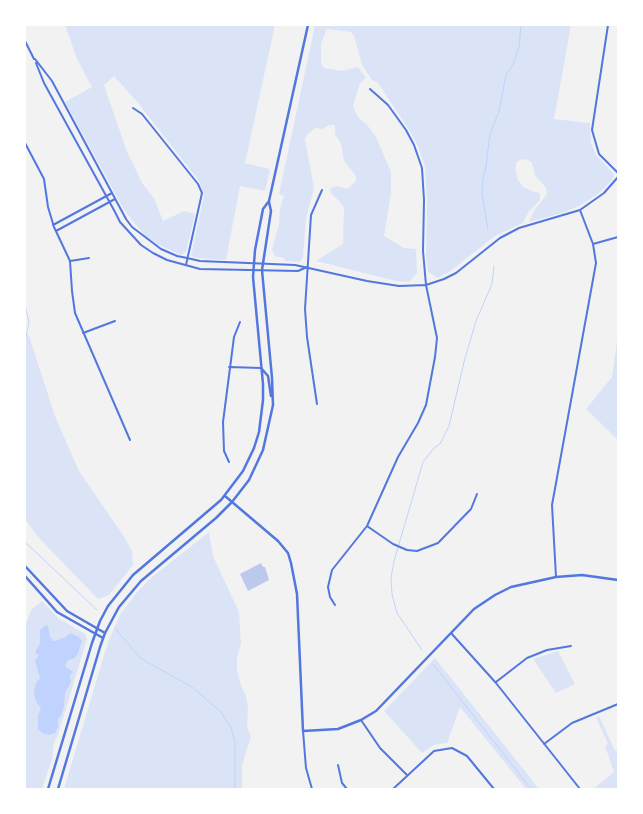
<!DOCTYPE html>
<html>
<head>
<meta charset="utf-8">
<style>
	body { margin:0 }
	#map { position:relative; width:643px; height:814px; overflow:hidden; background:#f2f2f2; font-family:Rubik,sans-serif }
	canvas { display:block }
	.frame { position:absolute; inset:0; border:26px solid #fff; pointer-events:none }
</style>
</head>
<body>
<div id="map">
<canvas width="643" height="814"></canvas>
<div class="frame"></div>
</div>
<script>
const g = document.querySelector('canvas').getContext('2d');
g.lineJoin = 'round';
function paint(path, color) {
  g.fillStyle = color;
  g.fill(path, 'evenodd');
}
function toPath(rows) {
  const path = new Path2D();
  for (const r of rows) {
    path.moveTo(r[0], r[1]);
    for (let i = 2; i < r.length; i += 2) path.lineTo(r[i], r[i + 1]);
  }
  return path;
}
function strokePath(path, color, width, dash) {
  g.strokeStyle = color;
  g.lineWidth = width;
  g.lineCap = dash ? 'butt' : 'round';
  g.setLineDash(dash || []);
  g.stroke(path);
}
paint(toPath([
	[65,25,275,25,245,163,270,169,265,191,240,186,226,260,197,258,191,256,204,196,202,188,199,181,138,103,114,76,104,85,126,149,142,183,154,198,163,221,184,211,195,214,186,252,181,255,157,244,144,235,124,210,65,102,92,87,77,59],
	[315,25,571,25,554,119,590,123,591,143,596,155,613,173,614,175,613,179,598,194,579,206,562,213,529,222,534,211,547,194,546,188,535,175,532,163,528,160,522,159,517,162,515,168,518,180,523,187,534,192,540,193,540,200,529,211,523,223,495,236,449,272,438,278,428,272,426,257,427,201,425,167,418,146,409,130,378,83,372,80,362,65,354,36,351,32,327,29,321,44,321,63,324,68,342,71,358,67,366,78,360,83,353,106,358,117,368,126,376,137,391,172,391,193,384,236,404,248,416,249,417,273,409,282,396,281,316,261,343,244,344,208,341,203,330,192,331,188,338,186,347,189,356,181,356,176,344,161,341,144,335,134,335,125,329,125,323,129,315,128,307,135,305,139,314,188,306,219,303,258,300,262,285,261,284,258,275,256,272,250,279,224,280,209,284,196,279,194],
	[25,330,29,336,55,416,79,471,125,538,132,551,133,565,109,595,98,599,39,538,25,519],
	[618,335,618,440,586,409,612,377],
	[209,532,213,556,239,612,241,644,237,657,237,671,242,688,246,696,248,706,247,727,251,736,242,765,242,789,64,789,108,642,121,613,139,590,152,577],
	[42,601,58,618,85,634,87,639,58,735,54,743,52,759,42,789,25,789,25,627,31,610],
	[558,651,575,684,556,693,533,659],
	[435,658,513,756,539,789,526,789,460,707,447,743,434,745,422,753,384,711],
	[599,716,615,751,618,750,618,789,593,789,614,772,605,746,608,744,596,717]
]), '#dbe4f7');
paint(toPath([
	[46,625,48,626,50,637,53,641,55,641,66,637,70,633,79,637,82,641,78,653,75,658,68,660,65,666,73,672,70,675,71,682,65,693,64,707,61,716,58,719,58,727,55,733,49,735,42,733,38,729,38,715,41,709,35,699,34,693,36,683,40,678,35,661,39,655,35,653,40,643,40,630]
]), '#bfd3fe');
strokePath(toPath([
	[488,230,482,194,483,179,486,166,490,134,499,111,506,75,513,64,519,47,521,25],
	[25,305,29,322,25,340],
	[25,542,97,610],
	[115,628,140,658,192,687,221,712,231,728,235,742,235,789],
	[422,650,397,613,392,594,391,578,394,561,423,462,435,447,440,444,449,426,464,362,476,321,492,284,494,266],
	[433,664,531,789]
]), '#bfd3fe', 1);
paint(toPath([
	[261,563,263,567,265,567,269,580,248,591,240,574]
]), '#bdc9ec');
strokePath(toPath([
	[608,25,592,130,599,154,618,173],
	[25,41,34,59],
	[35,59,52,81,126,219,132,227,161,249,177,256,187,258,200,261,295,265,367,281,399,286,426,285,444,279,456,273,500,238,519,228,580,210,604,193,618,177],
	[36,63,44,83,115,212,120,222,141,245,153,253,167,260,200,269,298,271,307,267],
	[133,108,142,114,198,184,202,193,186,265],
	[25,143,44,179,48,207,54,227,70,261,72,291,75,313,130,440],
	[53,225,112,193],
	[56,231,115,199],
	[593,244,618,237],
	[70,261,89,258],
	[83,333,115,321],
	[229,367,261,368],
	[317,404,307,337,305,309,311,215,322,190],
	[229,462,224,451,223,422,234,337,240,322],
	[367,526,393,544,407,550,417,551,438,543,471,509,477,494],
	[556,577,552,505,596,263,593,244,580,210],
	[335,605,330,597,328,587,332,570,367,526,398,457,418,423,426,405,435,357,437,338,426,285,423,251,424,200,422,168,414,145,406,130,388,105,370,89],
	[451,633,496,683,580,789],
	[496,682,527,658,547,650,571,646],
	[361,720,380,748,407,775],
	[303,731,306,768,312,789],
	[544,744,572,723,618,704],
	[338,765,342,783,347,789],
	[393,789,434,751,452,748,467,756,494,789]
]), '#5277de', 2);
strokePath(toPath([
	[261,368,268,376,271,396],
	[225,496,278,541,288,553,291,563,297,594,303,731,338,729,361,720,376,711,474,609,495,595,511,587,556,577,582,575,618,580],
	[25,566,67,611,105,633],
	[25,576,57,612,103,638],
	[48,789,92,643,100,621,108,606,133,575,221,500,243,471,254,448,259,432,263,400,263,384,253,277,255,250,263,209,269,201,308,25],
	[58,789,100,647,105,633,119,607,141,581,216,518,232,502,249,480,263,450,273,405,272,378,262,270,271,211,269,202]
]), '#5277de', 2.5);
</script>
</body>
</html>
